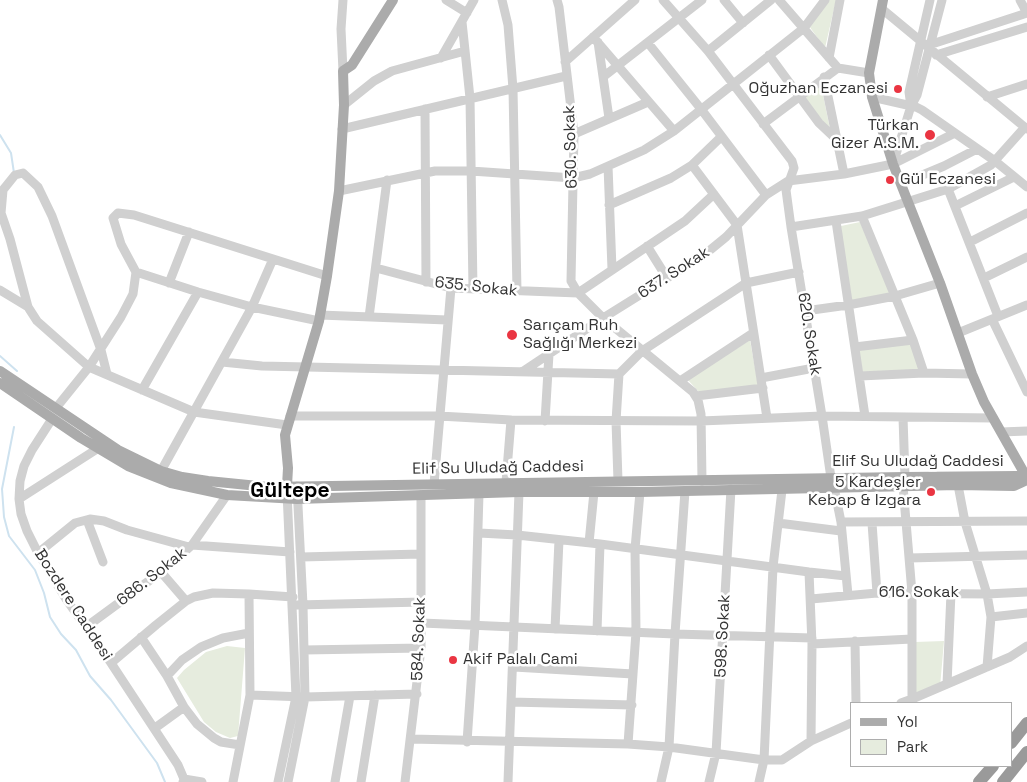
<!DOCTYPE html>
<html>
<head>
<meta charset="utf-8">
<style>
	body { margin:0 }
	#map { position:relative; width:1027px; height:782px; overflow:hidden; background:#fff; font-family:"Space Grotesk",sans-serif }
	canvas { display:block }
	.legend { position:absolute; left:850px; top:702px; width:162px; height:65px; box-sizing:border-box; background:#fff; border:1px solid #adadad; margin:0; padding:6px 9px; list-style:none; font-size:15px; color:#333 }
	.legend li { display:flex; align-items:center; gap:10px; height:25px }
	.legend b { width:25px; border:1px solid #adadad }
</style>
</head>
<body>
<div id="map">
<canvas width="1027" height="782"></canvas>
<ul class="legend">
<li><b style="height:6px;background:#ababab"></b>Yol</li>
<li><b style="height:14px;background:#e6ecde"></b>Park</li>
</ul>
</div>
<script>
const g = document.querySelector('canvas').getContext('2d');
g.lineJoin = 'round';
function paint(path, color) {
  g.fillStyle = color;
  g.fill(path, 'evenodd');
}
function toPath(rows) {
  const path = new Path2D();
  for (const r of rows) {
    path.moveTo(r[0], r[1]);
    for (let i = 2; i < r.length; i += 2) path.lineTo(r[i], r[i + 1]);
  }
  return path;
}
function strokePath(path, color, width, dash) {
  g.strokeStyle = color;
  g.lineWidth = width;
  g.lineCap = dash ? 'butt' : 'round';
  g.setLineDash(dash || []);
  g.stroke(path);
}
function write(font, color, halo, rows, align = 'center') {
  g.font = font + ' "Space Grotesk",sans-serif';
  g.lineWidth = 5;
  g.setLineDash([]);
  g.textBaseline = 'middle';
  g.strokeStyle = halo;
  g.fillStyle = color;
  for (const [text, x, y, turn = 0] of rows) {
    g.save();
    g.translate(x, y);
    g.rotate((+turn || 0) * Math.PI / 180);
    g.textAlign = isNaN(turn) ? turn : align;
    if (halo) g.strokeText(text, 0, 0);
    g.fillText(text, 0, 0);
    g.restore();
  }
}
paint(toPath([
	[828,0,836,0,825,48,809,26],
	[821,85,830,129,826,126,804,96],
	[860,222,890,293,849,302,841,226],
	[750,340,758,385,699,392,688,380],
	[911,343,919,370,862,372,859,350],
	[944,641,940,687,922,693,916,692,915,642],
	[227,646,245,648,238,736,230,738,216,732,204,722,177,678,184,670,206,652]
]), '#e6ecde');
strokePath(toPath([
	[0,135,11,153,14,173],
	[0,356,17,371],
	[14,427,2,489,4,517,9,536,35,570,44,593,50,617,61,634,76,650,90,676,111,700,157,763,165,782]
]), '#cee2ef', 2);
strokePath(toPath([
	[343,0,341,29,343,71],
	[446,0,467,13],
	[502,0,508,25,513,89,517,291],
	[557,0,559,7,574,134,571,281,578,293,603,318,693,392,698,400,701,414,702,481],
	[663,0,708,51,792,161,794,168,786,190,791,227,822,416,831,478,834,487,841,522,848,595],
	[724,0,743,23],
	[779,0,838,68],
	[1020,0,1027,13],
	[882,9,1027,129],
	[462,22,470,98,473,289],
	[593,37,674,131],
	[598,42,609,118],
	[648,43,701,109,766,195],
	[932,44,1027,13],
	[708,51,771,0],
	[769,55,819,123,837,140],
	[936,55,1027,27],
	[441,58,474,0],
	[829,58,840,0],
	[565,62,635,0],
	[603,77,702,0],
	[824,77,844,174],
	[872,97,916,107,922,110,995,161,1027,187],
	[987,97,1027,84],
	[344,105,374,81,392,71,465,51],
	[911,106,909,92,930,0],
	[425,109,426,282],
	[763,124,838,68,869,73],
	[342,129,566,76],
	[574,134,648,102],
	[893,164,911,106,917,95,942,0],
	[692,165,737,225,767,418],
	[608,166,612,269],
	[901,184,944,166,977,149],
	[948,189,998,316],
	[339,191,435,171,471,171,573,178,590,174,644,150,674,131,804,28,825,0],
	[609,205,671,178,692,165,721,137],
	[955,206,1014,177],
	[862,216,913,340,924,373],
	[836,221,865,416],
	[791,227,862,216,948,189,991,165,1025,127],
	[970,242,1027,213],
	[647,246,667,278],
	[376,268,451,288,578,293],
	[136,272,198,292,252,307,319,321],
	[984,278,1027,257],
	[169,283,189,232],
	[0,290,28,307],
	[578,293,685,221,714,194],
	[805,311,848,305,895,296,940,283],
	[320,315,447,320],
	[369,317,387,180],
	[992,319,1027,392],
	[958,333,1027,305],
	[855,347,913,340],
	[222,362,262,366,619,374],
	[522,372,603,318,704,255,726,237,766,195,788,181,844,174,893,164,955,133],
	[107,374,101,350,52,216,38,187,23,173,15,175,3,190,1,213,10,239,28,307,37,321,89,367,194,412,287,425],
	[860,376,924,373,972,374],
	[761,378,814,368],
	[680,381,753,333],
	[142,390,198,292],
	[696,396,763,388],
	[56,408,89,367,121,317,133,294,136,272,121,244,113,218,118,213,134,215,327,276],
	[290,416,439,416,511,420,701,421,822,416,993,418],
	[903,417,905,477],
	[52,419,32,450,24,466,20,481,19,499,21,514,27,531,38,553,66,599,111,663,178,765,184,779,183,782],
	[545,421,549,354],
	[1001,432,1027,431],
	[161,471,252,307,273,259],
	[618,481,616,421,619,374,642,351,746,283,799,272],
	[506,482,511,420],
	[434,484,451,288],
	[958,485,965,522,987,594,991,617,987,667],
	[903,486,912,593,912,699,1010,657,1027,646],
	[19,499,97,449],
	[87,520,103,562],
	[841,522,1027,521],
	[778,523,841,531],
	[872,523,877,593],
	[479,533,517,535,600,544,809,572,846,576],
	[589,543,594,492],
	[192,545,290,552],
	[38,553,75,523,90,519,104,521,127,530,189,547],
	[301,557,421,554],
	[909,558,1027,555],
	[161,572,186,601],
	[811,599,877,593,987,594,1027,592],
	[297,605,422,602],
	[991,617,1027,613],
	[422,623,675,634,812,638],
	[86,627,161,572,181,555,192,545,227,495],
	[555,629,559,540],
	[597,631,600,544],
	[141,637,167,676,184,707,197,724,214,738,221,742,240,745],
	[855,641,856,703],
	[812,644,912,639],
	[304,650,421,648],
	[111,663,156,625,186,601,194,597,213,593,249,594,293,597],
	[514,667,633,674],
	[167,676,182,660,201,647,223,638,249,633],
	[947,684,951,593],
	[250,695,305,697,417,694],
	[511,702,632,705],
	[901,703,912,699],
	[155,728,184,707],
	[411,739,628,744,669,747,764,760,782,760,811,741,812,644,809,572],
	[811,741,851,723],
	[467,742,475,625,479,494],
	[628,744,636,632,635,549,640,492],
	[184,779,202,782],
	[233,782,250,695,249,594],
	[278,782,296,697,287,492],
	[288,782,305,697,303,605,297,486],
	[335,782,350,696],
	[361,782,375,695],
	[405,782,421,648,421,495],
	[508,782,519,492],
	[661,782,669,747,675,634,685,491],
	[709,782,716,753,731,489],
	[759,782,764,760,773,567,782,490]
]), '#d0d0d0', 9);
strokePath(toPath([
	[883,0,869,73,872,97,893,164,940,283,972,374,984,402,1027,478],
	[0,371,118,450,161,471,182,477,208,481,268,487,905,477,1017,476,1027,480],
	[0,383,81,438,128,466,171,483,227,495,297,499,519,492,640,492,958,485,1014,486,1027,480],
	[287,486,288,468,285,435,319,321,327,276,339,191,344,105,343,71,352,65,393,0]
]), '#ababab', 10);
strokePath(toPath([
	[1011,743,1027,723],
	[979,782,993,766],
	[1003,782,1027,752]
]), '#9a9a9a', 12);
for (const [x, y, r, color] of [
	[898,89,5,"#ea3542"],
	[930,135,6,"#ea3542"],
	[890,180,5,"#ea3542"],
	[512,335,6,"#ea3542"],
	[931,492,5,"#ea3542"],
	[453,660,5,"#ea3542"]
]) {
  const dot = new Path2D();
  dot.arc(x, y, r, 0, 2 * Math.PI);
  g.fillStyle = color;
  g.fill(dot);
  strokePath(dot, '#fff', 2);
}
write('16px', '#333', '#fff', [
	["Oğuzhan Eczanesi",888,89],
	["Türkan",919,126],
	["Gizer A.S.M.",919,144],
	["Gül Eczanesi",900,180,"left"],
	["Sarıçam Ruh",523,326,"left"],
	["Sağlığı Merkezi",523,344,"left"],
	["5 Kardeşler",921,483],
	["Kebap & Izgara",921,501],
	["Akif Palalı Cami",463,660,"left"]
], 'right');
write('16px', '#333', '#fff', [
	["630. Sokak",571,147,-92],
	["637. Sokak",674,273,-33],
	["635. Sokak",476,287,6],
	["620. Sokak",809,334,81],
	["Elif Su Uludağ Caddesi",918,462],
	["Elif Su Uludağ Caddesi",498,468,-1],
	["686. Sokak",152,577,-38],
	["616. Sokak",919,593],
	["Bozdere Caddesi",73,605,57],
	["598. Sokak",723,636,-87],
	["584. Sokak",419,639,-88]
]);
write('bold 21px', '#000', '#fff', [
	["Gültepe",290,491]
]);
</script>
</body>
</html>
